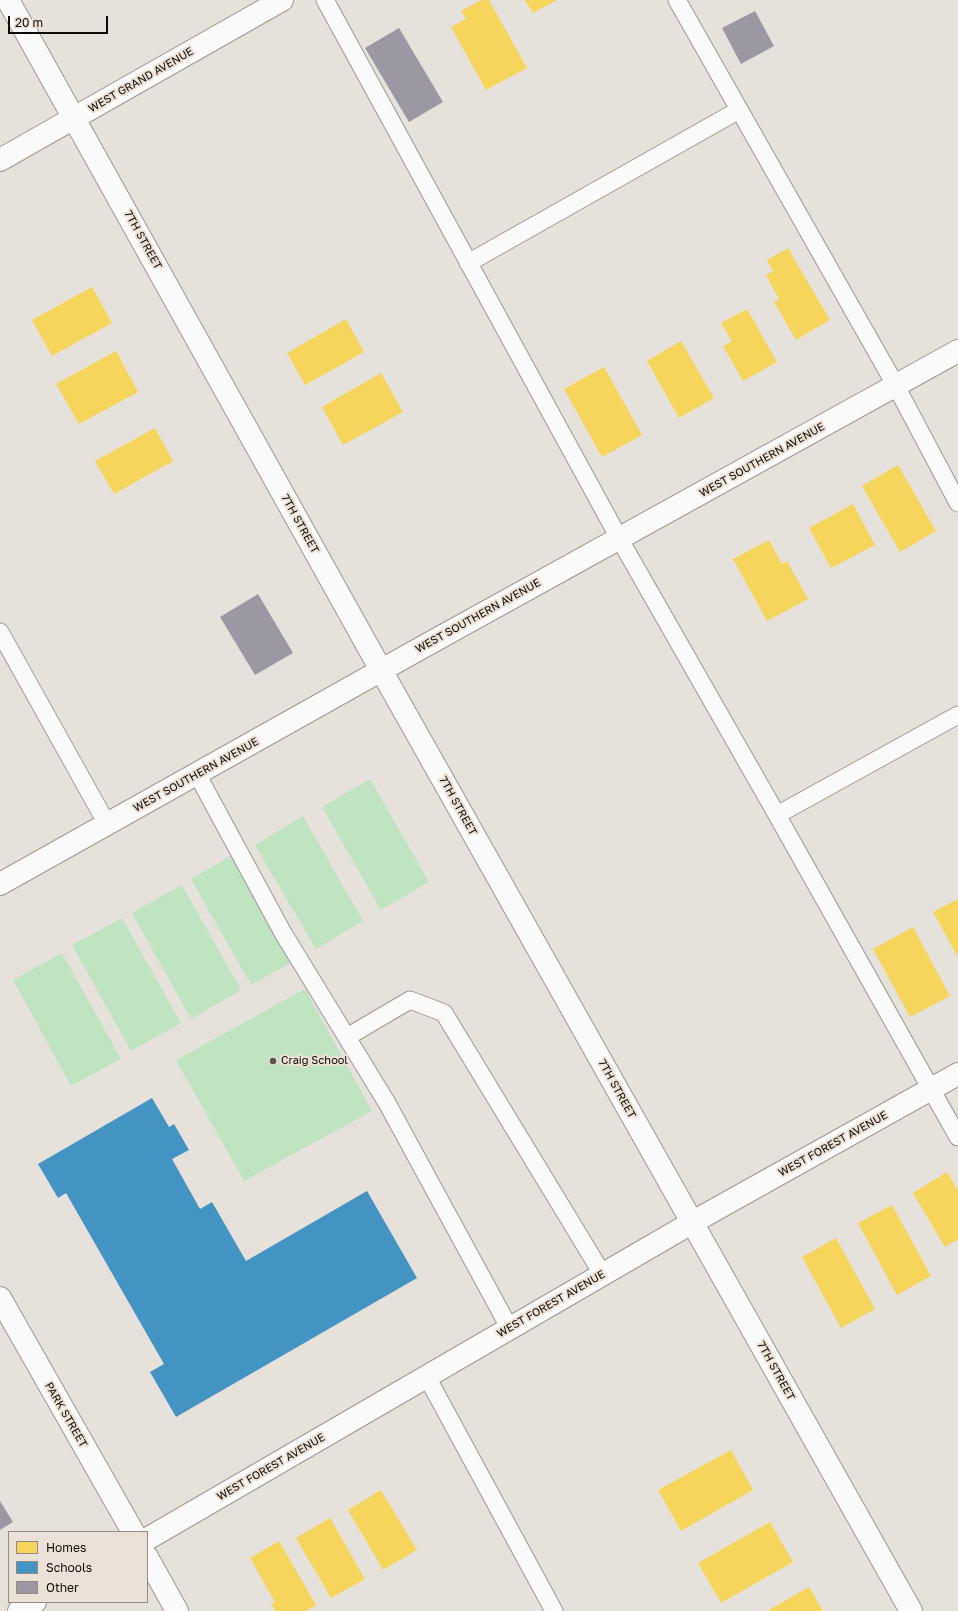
<!DOCTYPE html>
<html>
<head>
<meta charset="utf-8">
<style>
	body { margin:0 }
	#map { position:relative; width:958px; height:1611px; overflow:hidden; background:#e7e1dc; font-family:"Golos Text",sans-serif }
	canvas { display:block }
	.legend { position:absolute; left:8px; top:1531px; width:140px; height:72px; box-sizing:border-box; background:#ece1d7; border:1px solid #938b84; margin:0; padding:5px 7px; list-style:none; font-size:12px; color:#0e0a07 }
	.legend li { display:flex; align-items:center; gap:8px; height:20px }
	.legend b { width:20px; border:1px solid #938b84 }
	.scale { position:absolute; left:8px; top:16px; width:100px; height:18px; box-sizing:border-box; border:2px solid #0e0a07; border-top:0; padding-left:5px; font-size:12px; line-height:14px; white-space:nowrap; color:#0e0a07; -webkit-text-stroke:3px #ece1d7; paint-order:stroke }
</style>
</head>
<body>
<div id="map">
<canvas width="958" height="1611"></canvas>
<ul class="legend">
<li><b style="height:11px;background:#f6d55c"></b>Homes</li>
<li><b style="height:11px;background:#4393c3"></b>Schools</li>
<li><b style="height:11px;background:#9c98a3"></b>Other</li>
</ul>
<div class="scale">20 m</div>
</div>
<script>
const g = document.querySelector('canvas').getContext('2d');
g.lineJoin = 'round';
function paint(path, color) {
  g.fillStyle = color;
  g.fill(path, 'evenodd');
}
function toPath(rows) {
  const path = new Path2D();
  for (const r of rows) {
    path.moveTo(r[0], r[1]);
    for (let i = 2; i < r.length; i += 2) path.lineTo(r[i], r[i + 1]);
  }
  return path;
}
function strokePath(path, color, width, dash) {
  g.strokeStyle = color;
  g.lineWidth = width;
  g.lineCap = dash ? 'butt' : 'round';
  g.setLineDash(dash || []);
  g.stroke(path);
}
function write(font, color, halo, rows, align = 'center') {
  g.font = font + ' "Golos Text",sans-serif';
  g.lineWidth = 4;
  g.setLineDash([]);
  g.textBaseline = 'middle';
  g.strokeStyle = halo;
  g.fillStyle = color;
  for (const [text, x, y, turn = 0] of rows) {
    g.save();
    g.translate(x, y);
    g.rotate((+turn || 0) * Math.PI / 180);
    g.textAlign = isNaN(turn) ? turn : align;
    if (halo) g.strokeText(text, 0, 0);
    g.fillText(text, 0, 0);
    g.restore();
  }
}
paint(toPath([
	[370,779,429,882,381,910,322,807],
	[303,816,363,921,316,949,255,845],
	[241,850,302,957,251,985,191,879],
	[182,885,241,990,191,1019,132,913],
	[122,918,181,1023,131,1051,72,945],
	[62,953,121,1059,71,1086,13,980],
	[305,989,372,1111,244,1181,176,1060]
]), '#c0e4c2');
paint(toPath([
	[481,0,489,0,527,68,486,90,451,27,466,19,461,11],
	[525,0,557,0,533,13],
	[788,248,830,320,796,340,774,302,779,299,766,275,773,271,767,260],
	[92,287,112,323,52,356,32,320],
	[747,309,777,362,743,381,723,346,732,341,721,323],
	[346,319,364,352,305,385,287,353],
	[681,341,714,398,679,418,647,361],
	[116,351,138,392,79,424,56,384],
	[604,367,642,435,602,457,564,389],
	[381,373,403,412,343,445,322,407],
	[155,428,173,461,114,494,95,461],
	[898,465,936,531,900,552,862,486],
	[853,504,875,545,831,568,809,528],
	[769,540,782,564,787,561,808,599,767,621,733,559],
	[958,899,958,957,933,912],
	[913,927,950,996,910,1017,873,949],
	[947,1172,958,1191,958,1239,945,1247,913,1193],
	[892,1205,931,1276,897,1295,858,1223],
	[836,1238,875,1309,841,1328,802,1257],
	[731,1450,753,1490,681,1531,658,1490],
	[381,1490,417,1550,383,1570,348,1510],
	[330,1518,365,1579,331,1598,296,1538],
	[770,1522,793,1562,721,1603,698,1563],
	[279,1541,316,1605,306,1611,275,1611,271,1604,275,1602,250,1558],
	[809,1587,823,1611,767,1611]
]), '#f6d55c');
paint(toPath([
	[152,1098,169,1127,174,1124,189,1150,172,1159,200,1209,212,1202,246,1261,367,1191,417,1278,176,1417,150,1372,164,1364,66,1193,58,1198,38,1164]
]), '#4393c3');
paint(toPath([
	[755,11,774,46,741,64,722,28],
	[399,28,443,102,409,122,365,48],
	[258,594,293,653,255,675,220,617],
	[0,1501,13,1522,0,1530]
]), '#9c98a3');
const service = toPath([
	[325,0,619,538,777,815,958,1137],
	[677,0,896,386,958,503],
	[468,263,739,110],
	[0,632,107,824],
	[197,774,283,933,387,1103,510,1329],
	[777,815,958,715],
	[347,1037,410,1000,444,1013,603,1275],
	[427,1377,554,1611]
]);
const minor = toPath([
	[8,0,381,670,911,1611],
	[0,160,282,0],
	[0,1298,133,1532],
	[147,1539,693,1222,958,1074],
	[147,1557,177,1611],
	[19,1611,35,1602]
]);
const tertiary = toPath([
	[0,884,421,648,958,351]
]);
strokePath(service, '#9b9793', 19);
strokePath(minor, '#9b9793', 24);
strokePath(tertiary, '#9b9793', 24);
strokePath(service, '#fbfafa', 17);
strokePath(minor, '#fbfafa', 22);
strokePath(tertiary, '#fbfafa', 22);
for (const [x, y, r, color] of [
	[273,1061,4,"#5a5552"]
]) {
  const dot = new Path2D();
  dot.arc(x, y, r, 0, 2 * Math.PI);
  g.fillStyle = color;
  g.fill(dot);
  strokePath(dot, '#ece1d7', 1.5);
}
write('11px', '#0e0a07', '#ece1d7', [
	["WEST GRAND AVENUE",141,80,-30],
	["7TH STREET",143,240,61],
	["WEST SOUTHERN AVENUE",762,460,-29],
	["7TH STREET",300,524,61],
	["WEST SOUTHERN AVENUE",478,616,-29],
	["WEST SOUTHERN AVENUE",196,775,-29],
	["7TH STREET",458,806,61],
	["7TH STREET",617,1089,61],
	["WEST FOREST AVENUE",833,1144,-29],
	["WEST FOREST AVENUE",551,1304,-30],
	["7TH STREET",776,1371,61],
	["PARK STREET",66,1415,60],
	["WEST FOREST AVENUE",271,1467,-30]
]);
write('11px', '#0e0a07', '#ece1d7', [
	["Craig School",281,1061]
], 'left');
</script>
</body>
</html>
